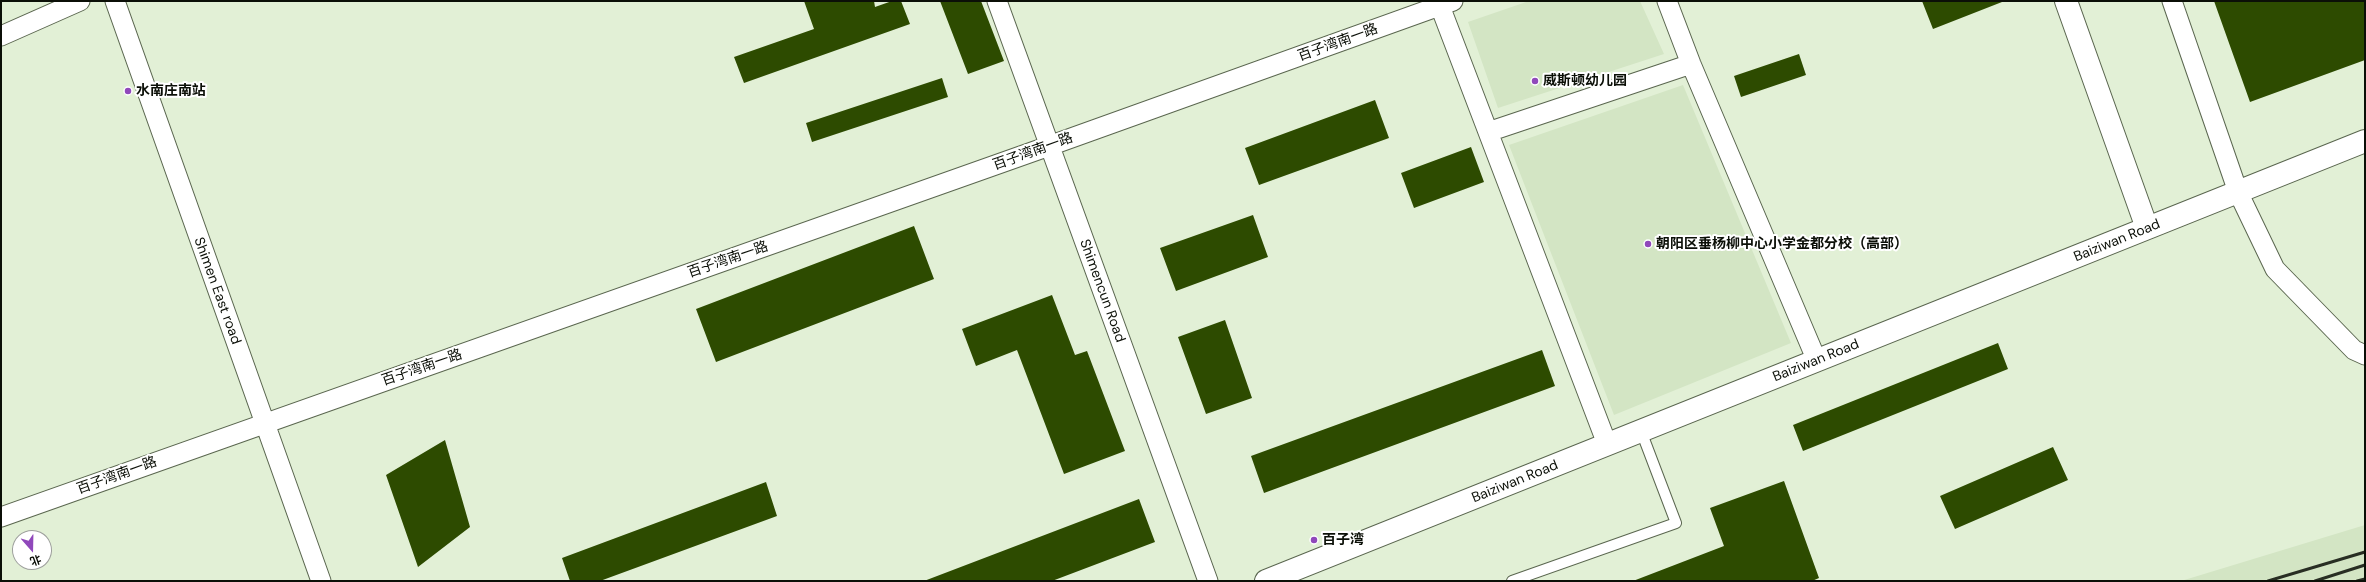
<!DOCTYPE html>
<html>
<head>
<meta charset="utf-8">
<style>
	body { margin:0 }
	#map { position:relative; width:2366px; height:582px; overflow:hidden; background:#e2f0d6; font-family:"DM Sans","Noto Sans SC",sans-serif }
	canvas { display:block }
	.frame { position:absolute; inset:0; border:2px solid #0b0f07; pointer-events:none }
	.north { position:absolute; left:12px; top:530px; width:40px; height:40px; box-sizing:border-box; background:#fff; border:1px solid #9d9f9c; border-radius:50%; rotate:160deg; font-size:11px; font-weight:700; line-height:16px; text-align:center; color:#0b0f07 }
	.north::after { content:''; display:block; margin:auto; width:14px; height:18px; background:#9048bb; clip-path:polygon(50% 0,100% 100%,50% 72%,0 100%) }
</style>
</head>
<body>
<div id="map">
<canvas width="2366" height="582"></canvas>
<div class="frame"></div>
<div class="north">北</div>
</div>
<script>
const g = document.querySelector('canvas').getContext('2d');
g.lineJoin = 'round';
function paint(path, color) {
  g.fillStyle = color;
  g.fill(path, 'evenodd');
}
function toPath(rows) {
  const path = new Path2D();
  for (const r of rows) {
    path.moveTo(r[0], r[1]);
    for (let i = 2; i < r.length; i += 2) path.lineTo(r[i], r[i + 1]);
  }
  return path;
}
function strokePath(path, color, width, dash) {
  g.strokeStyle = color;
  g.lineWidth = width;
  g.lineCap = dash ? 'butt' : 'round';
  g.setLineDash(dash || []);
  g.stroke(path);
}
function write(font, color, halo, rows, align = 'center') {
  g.font = font + ' "DM Sans","Noto Sans SC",sans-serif';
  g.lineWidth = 4;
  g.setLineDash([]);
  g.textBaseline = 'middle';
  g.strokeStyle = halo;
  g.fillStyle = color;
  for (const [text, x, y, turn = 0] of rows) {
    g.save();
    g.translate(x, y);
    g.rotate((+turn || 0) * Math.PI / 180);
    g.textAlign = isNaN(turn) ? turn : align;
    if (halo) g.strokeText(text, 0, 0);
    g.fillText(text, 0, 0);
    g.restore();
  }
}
paint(toPath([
	[1529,1,1640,1,1664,54,1498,108,1468,22],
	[1683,85,1791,343,1614,415,1509,145],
	[2365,525,2365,581,2181,581]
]), '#d3e5c4');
paint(toPath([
	[804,1,874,1,875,7,892,1,901,1,910,24,744,83,734,57,814,29],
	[940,1,981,1,1004,61,968,74],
	[1922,1,2002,1,2002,2,1933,29],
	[2214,1,2365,1,2365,60,2250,102],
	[1799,54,1806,75,1741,97,1734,76],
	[942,78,948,97,812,142,806,123],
	[1375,100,1389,138,1259,185,1245,148],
	[1471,147,1484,182,1414,208,1401,173],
	[1253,215,1268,257,1176,291,1160,248],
	[914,226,934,279,716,362,696,309],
	[1052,295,1075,355,1087,351,1125,451,1064,474,1017,350,976,366,962,329],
	[1225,320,1252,398,1206,414,1178,337],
	[1998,343,2008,369,1803,451,1793,425],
	[1542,350,1555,386,1264,493,1251,456],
	[445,440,470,527,418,567,386,475],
	[2053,447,2068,480,1955,529,1940,496],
	[1784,481,1819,578,1812,581,1633,581,1724,546,1710,508],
	[766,482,777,516,600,581,570,581,562,558],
	[1139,499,1155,542,1052,581,924,581]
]), '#2d4b00');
const lane = toPath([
	[1512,581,1676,523,1641,431]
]);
const street = toPath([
	[115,1,321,581],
	[997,1,1208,581],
	[1667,1,1691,64,1817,361],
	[2172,1,2238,192,2275,269,2354,350,2365,355],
	[1440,6,1607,444],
	[1,36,80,1],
	[1488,132,1691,64],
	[1,517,1049,146,1453,1]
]);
const secondary = toPath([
	[2066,1,2147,228],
	[1266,581,2365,141]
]);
strokePath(lane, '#5a664f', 12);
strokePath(street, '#5a664f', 21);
strokePath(secondary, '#5a664f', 24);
strokePath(lane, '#fff', 10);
strokePath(street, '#fff', 19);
strokePath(secondary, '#fff', 22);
strokePath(toPath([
	[2268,581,2365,552],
	[2315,581,2365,565],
	[2357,581,2365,579]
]), '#282e23', 3);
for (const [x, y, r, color] of [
	[1535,81,4,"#9048bb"],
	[128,91,4,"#9048bb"],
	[1648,244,4,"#9048bb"],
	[1314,540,4,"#9048bb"]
]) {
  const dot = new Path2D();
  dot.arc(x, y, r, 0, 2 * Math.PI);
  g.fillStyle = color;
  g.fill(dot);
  strokePath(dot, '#fff', 1.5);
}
write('14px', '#0b0f07', '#fff', [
	["百子湾南一路",1338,43,-20],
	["百子湾南一路",1033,152,-20],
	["Baiziwan Road",2117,241,-22],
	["百子湾南一路",728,260,-19],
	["Shimen East road",217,291,70],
	["Shimencun Road",1102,291,70],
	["Baiziwan Road",1816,361,-22],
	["百子湾南一路",422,368,-19],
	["百子湾南一路",117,476,-20],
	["Baiziwan Road",1515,482,-22]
]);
write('bold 14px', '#0b0f07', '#fff', [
	["威斯顿幼儿园",1543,81],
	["水南庄南站",136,91],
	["朝阳区垂杨柳中心小学金都分校（高部）",1656,244],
	["百子湾",1322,540]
], 'left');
</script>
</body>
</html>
